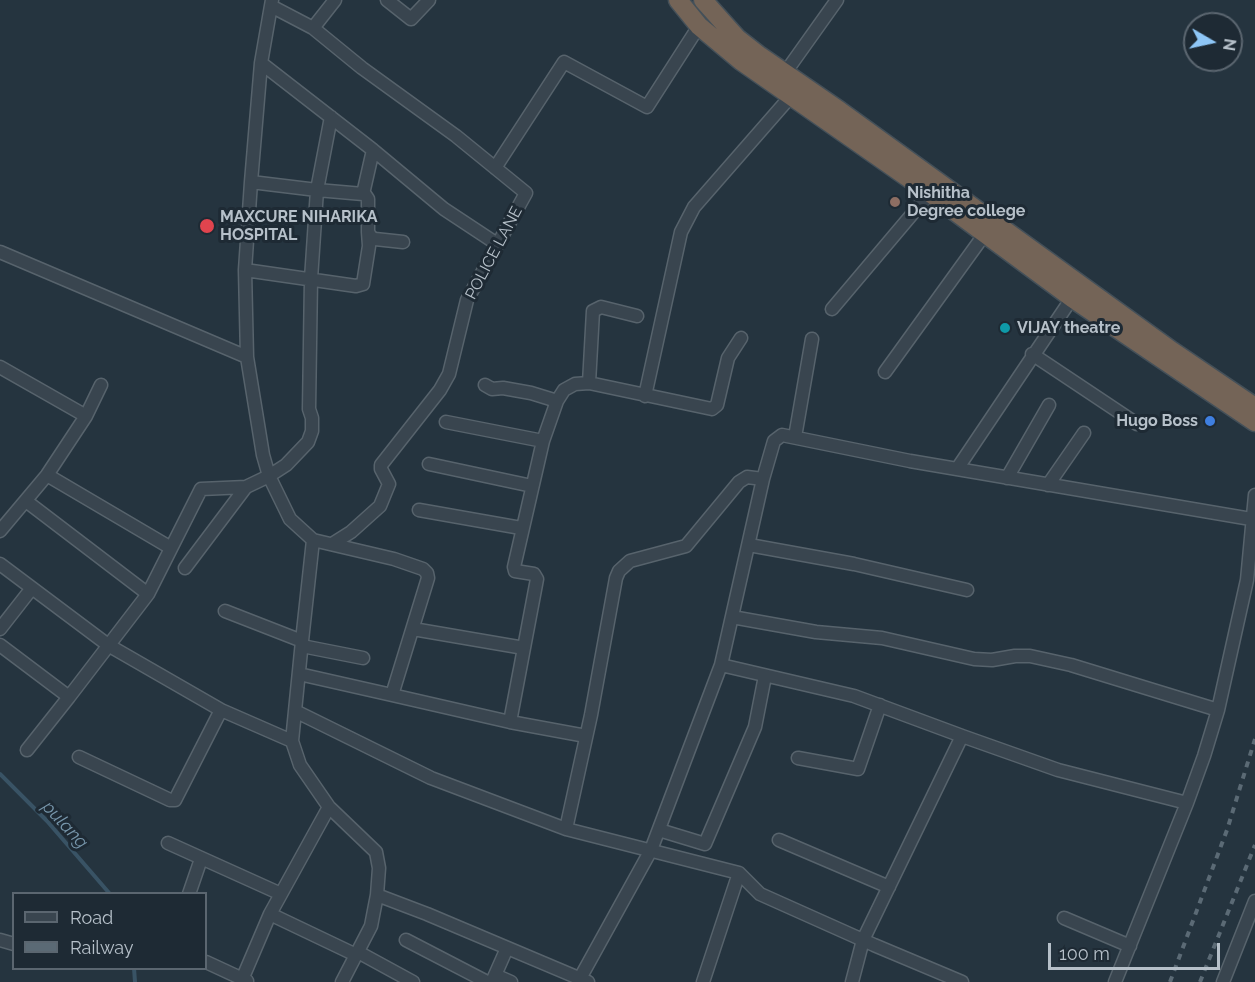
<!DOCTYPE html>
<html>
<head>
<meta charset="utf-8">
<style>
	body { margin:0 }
	#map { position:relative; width:1255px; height:982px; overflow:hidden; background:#25343f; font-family:Raleway,sans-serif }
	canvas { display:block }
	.legend { position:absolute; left:12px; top:892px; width:195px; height:78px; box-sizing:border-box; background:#1e2a34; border:2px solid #5b6670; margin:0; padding:8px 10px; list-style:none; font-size:18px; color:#b6c0c9 }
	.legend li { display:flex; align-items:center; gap:12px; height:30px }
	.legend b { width:30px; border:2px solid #5b6670 }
	.north { position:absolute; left:1183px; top:12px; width:60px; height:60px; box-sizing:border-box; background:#1e2a34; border:2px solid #5b6670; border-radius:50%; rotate:99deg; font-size:16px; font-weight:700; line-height:24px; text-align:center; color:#b6c0c9 }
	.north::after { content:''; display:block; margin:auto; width:21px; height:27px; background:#8ec6f6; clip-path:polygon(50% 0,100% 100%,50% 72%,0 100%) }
	.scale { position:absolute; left:1048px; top:943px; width:172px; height:27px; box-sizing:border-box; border:3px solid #b6c0c9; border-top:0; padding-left:8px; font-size:18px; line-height:21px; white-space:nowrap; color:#b6c0c9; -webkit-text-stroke:4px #1e2a34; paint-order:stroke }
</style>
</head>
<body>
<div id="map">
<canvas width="1255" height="982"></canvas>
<ul class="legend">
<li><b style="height:8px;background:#39454f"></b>Road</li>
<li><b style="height:8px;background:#5b6a75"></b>Railway</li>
</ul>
<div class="north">N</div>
<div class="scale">100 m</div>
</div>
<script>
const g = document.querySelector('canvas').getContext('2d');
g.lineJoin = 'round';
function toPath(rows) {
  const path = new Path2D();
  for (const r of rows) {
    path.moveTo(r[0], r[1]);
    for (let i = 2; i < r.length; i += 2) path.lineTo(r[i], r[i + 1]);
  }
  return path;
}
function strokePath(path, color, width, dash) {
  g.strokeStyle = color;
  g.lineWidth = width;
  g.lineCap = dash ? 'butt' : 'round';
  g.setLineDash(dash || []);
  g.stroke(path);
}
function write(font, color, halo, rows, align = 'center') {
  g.font = font + ' Raleway,sans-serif';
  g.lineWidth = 6;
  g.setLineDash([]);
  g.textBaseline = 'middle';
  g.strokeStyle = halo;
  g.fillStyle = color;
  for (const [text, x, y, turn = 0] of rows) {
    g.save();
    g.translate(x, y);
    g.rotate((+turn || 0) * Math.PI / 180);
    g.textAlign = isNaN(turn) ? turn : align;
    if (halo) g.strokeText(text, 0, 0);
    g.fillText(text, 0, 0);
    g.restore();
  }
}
strokePath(toPath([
	[0,774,47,821,110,894],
	[134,968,135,982]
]), '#395365', 4);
const minor = toPath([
	[272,0,261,63,251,182,245,270,247,357,263,455,269,476,290,519,313,540],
	[387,0,411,19,429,0],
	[271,6,313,28,362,68,456,136,526,193,467,300,449,374,440,390,381,465,381,469,389,484,380,506,351,532,332,544],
	[313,28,335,0],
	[261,63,373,150],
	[785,73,837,0],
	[495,168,564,62,647,107,699,26],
	[251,182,317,190,331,117],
	[364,193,368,199,368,232,371,237,375,239,403,242],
	[0,252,247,357],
	[245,270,356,286,363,284,369,246,368,232],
	[832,309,930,193],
	[1032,354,1137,424],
	[0,367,86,416],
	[885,372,984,235],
	[589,383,593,311,601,307,637,316],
	[485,385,492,389,503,388,531,393,557,401],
	[645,396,681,232,694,207,791,96],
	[446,422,543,441],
	[795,437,812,339],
	[429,464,532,486],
	[957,469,1072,298],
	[47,475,171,548],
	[1007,478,1049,405],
	[1048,485,1084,433],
	[26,501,148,594],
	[419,510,521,528],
	[0,531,47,475,86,416,101,385],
	[749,545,854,564,967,590],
	[0,564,108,645,221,710,292,741],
	[185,568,246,487],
	[225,611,302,641],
	[732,617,816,632,882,638,974,659,992,660,1015,656,1030,656,1071,665,1218,710],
	[0,629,32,588],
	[413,629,524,648],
	[0,645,69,697,148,594,201,489,246,487,269,476,286,465,308,442,312,431,312,418,309,409,311,279,317,190,363,194,373,150,444,209,497,244],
	[302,646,363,658],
	[721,665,763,479,774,441,782,435,910,461,1251,519],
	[392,695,510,722,586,736],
	[295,711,302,641,313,540,394,559,423,569,427,573,428,578,392,695,299,674],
	[510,722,537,579,534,574,515,571,514,567,543,441,557,401,564,390,575,384,589,383,712,409,717,405,728,358,741,338],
	[27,750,69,697],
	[79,757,170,800,175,800,221,710],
	[798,758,858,769,880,705],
	[329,807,270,914,356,955],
	[566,829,431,778,295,711,292,741,300,765,329,807,376,852,379,868,377,895,427,914,588,982],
	[659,830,705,844,755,727,765,676],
	[779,840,889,887],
	[168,843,281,894],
	[739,873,566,829,591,715,616,578,619,571,630,561,686,546,739,482,747,477,763,479],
	[189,894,201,859],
	[1064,918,1130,946],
	[0,940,14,944],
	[406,940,487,982],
	[358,952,413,982],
	[206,962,247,981],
	[495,975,511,982],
	[241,982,270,914],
	[342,982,371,926,377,895],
	[492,982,507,948],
	[578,982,651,850,721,665,854,696,962,736],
	[703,982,739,873,760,894,874,945,962,982],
	[852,982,863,940,962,736,1058,770,1187,803],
	[1115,982,1187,803,1204,756,1218,710,1247,580,1255,495],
	[1223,982,1255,901]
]);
const highway = toPath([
	[678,0,699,26,741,61,930,193,1072,298,1255,422],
	[703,0,737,38,760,56,840,111,1172,351,1255,407]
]);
strokePath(minor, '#57636c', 15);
strokePath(highway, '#445059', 21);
strokePath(minor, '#39454f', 12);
strokePath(highway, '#746457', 18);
strokePath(toPath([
	[1170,982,1227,830,1255,739],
	[1200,982,1255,845]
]), '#5b6a75', 4, [6, 6]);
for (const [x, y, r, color] of [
	[895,202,6,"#8d6e63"],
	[207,226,8,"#e0444e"],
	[1005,328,6,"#0f9aa8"],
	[1210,421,6,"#3f7fe0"]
]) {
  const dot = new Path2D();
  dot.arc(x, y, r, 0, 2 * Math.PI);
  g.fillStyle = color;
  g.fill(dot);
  strokePath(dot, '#1e2a34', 2);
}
write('bold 16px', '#b6c0c9', '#1e2a34', [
	["Nishitha",907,193],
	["Degree college",907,211],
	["MAXCURE NIHARIKA",220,217],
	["HOSPITAL",220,235],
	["VIJAY theatre",1017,328],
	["Hugo Boss",1198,421,"right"]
], 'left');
write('16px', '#b6c0c9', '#1e2a34', [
	["POLICE LANE",494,253,-62]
]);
write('italic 18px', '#7796ab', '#1e2a34', [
	["pulang",65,825,47]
]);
</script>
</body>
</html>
